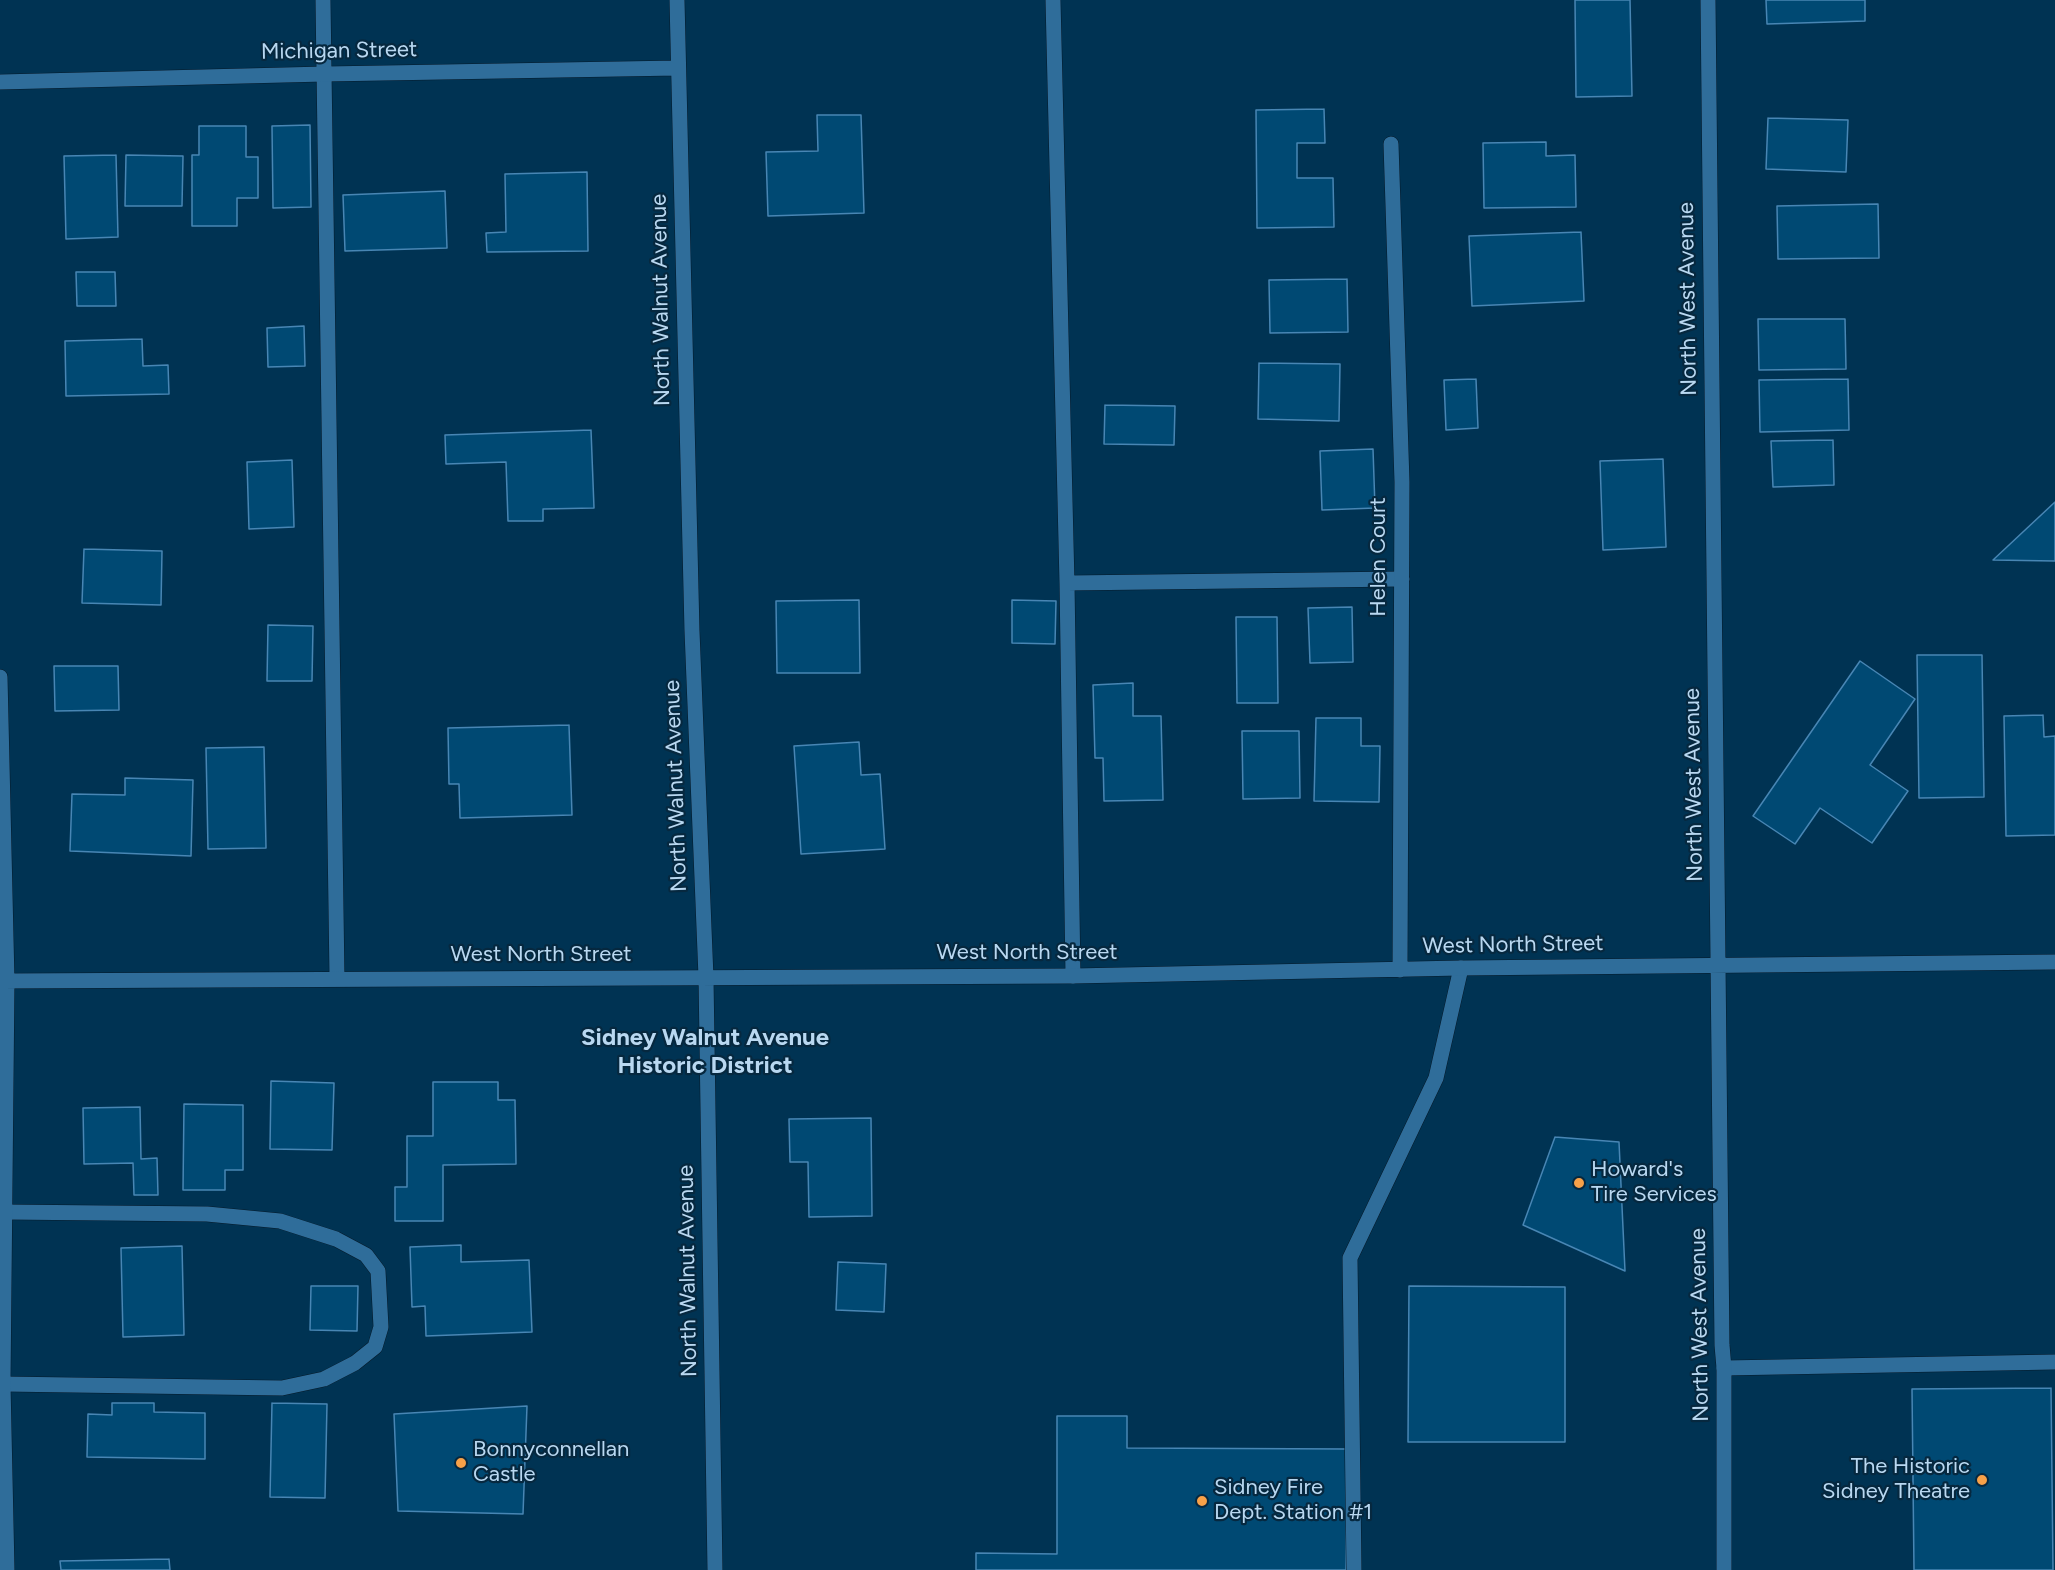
<!DOCTYPE html>
<html>
<head>
<meta charset="utf-8">
<style>
	body { margin:0 }
	canvas { display:block; background:#003353 }
</style>
</head>
<body>
<canvas width="2055" height="1570"></canvas>
<script>
const g = document.querySelector('canvas').getContext('2d');
g.lineJoin = 'round';
function paint(path, color) {
  g.fillStyle = color;
  g.fill(path, 'evenodd');
}
function toPath(rows) {
  const path = new Path2D();
  for (const r of rows) {
    path.moveTo(r[0], r[1]);
    for (let i = 2; i < r.length; i += 2) path.lineTo(r[i], r[i + 1]);
  }
  return path;
}
function strokePath(path, color, width, dash) {
  g.strokeStyle = color;
  g.lineWidth = width;
  g.lineCap = dash ? 'butt' : 'round';
  g.setLineDash(dash || []);
  g.stroke(path);
}
function write(font, color, halo, rows, align = 'center') {
  g.font = font + ' Figtree,sans-serif';
  g.lineWidth = 4.5;
  g.setLineDash([]);
  g.textBaseline = 'middle';
  g.strokeStyle = halo;
  g.fillStyle = color;
  for (const [text, x, y, turn = 0] of rows) {
    g.save();
    g.translate(x, y);
    g.rotate((+turn || 0) * Math.PI / 180);
    g.textAlign = isNaN(turn) ? turn : align;
    if (halo) g.strokeText(text, 0, 0);
    g.fillText(text, 0, 0);
    g.restore();
  }
}
const building = toPath([
	[1575,0,1630,0,1632,96,1576,97,1575,0],
	[1766,0,1865,0,1865,21,1767,24,1766,0],
	[1324,109,1325,143,1297,143,1297,178,1333,178,1334,227,1257,228,1256,110,1324,109],
	[817,115,861,115,864,213,768,216,766,152,818,151,817,115],
	[1768,118,1848,120,1846,172,1766,169,1768,118],
	[310,125,311,207,273,208,272,126,310,125],
	[199,126,246,126,246,157,258,157,258,198,237,198,237,226,192,226,192,155,199,155,199,126],
	[1546,142,1546,156,1575,155,1576,207,1484,208,1483,143,1546,142],
	[116,155,118,237,66,239,64,156,116,155],
	[126,155,183,156,182,206,125,206,126,155],
	[587,172,588,251,487,252,486,233,506,232,505,174,587,172],
	[445,191,447,248,345,251,343,195,445,191],
	[1878,204,1879,258,1778,259,1777,206,1878,204],
	[1581,232,1584,301,1472,306,1469,236,1581,232],
	[76,272,115,272,116,306,77,306,76,272],
	[1347,279,1348,332,1270,333,1269,280,1347,279],
	[1758,319,1845,319,1846,369,1759,370,1758,319],
	[304,326,305,366,268,367,267,328,304,326],
	[142,339,143,366,168,365,169,394,66,396,65,341,142,339],
	[1259,363,1340,364,1339,421,1258,419,1259,363],
	[1476,379,1478,428,1446,430,1444,380,1476,379],
	[1848,379,1849,430,1760,432,1759,380,1848,379],
	[1105,405,1175,406,1174,445,1104,444,1105,405],
	[591,430,594,508,543,509,543,521,508,521,506,462,446,464,445,435,591,430],
	[1833,440,1834,485,1773,487,1771,441,1833,440],
	[1373,449,1375,508,1322,510,1320,451,1373,449],
	[1663,459,1666,547,1603,550,1600,461,1663,459],
	[292,460,294,527,249,529,247,462,292,460],
	[2055,502,2055,561,1993,560,2055,502],
	[84,549,162,551,161,605,82,603,84,549],
	[859,600,860,673,777,673,776,601,859,600],
	[1012,600,1056,601,1055,644,1012,643,1012,600],
	[1352,607,1353,662,1310,663,1308,608,1352,607],
	[1236,617,1277,617,1278,703,1237,703,1236,617],
	[268,625,313,626,312,681,267,681,268,625],
	[1917,655,1982,655,1984,797,1919,798,1917,655],
	[1860,661,1915,699,1870,765,1908,791,1872,843,1820,808,1795,844,1753,816,1860,661],
	[54,666,118,666,119,710,55,711,54,666],
	[1133,683,1133,716,1161,716,1163,800,1104,801,1103,758,1095,758,1093,685,1133,683],
	[2043,715,2044,737,2055,736,2055,835,2006,836,2004,716,2043,715],
	[1316,718,1361,718,1361,746,1380,746,1379,802,1314,801,1316,718],
	[569,725,572,815,460,818,459,784,449,784,448,728,569,725],
	[1242,731,1299,731,1300,798,1243,799,1242,731],
	[859,742,861,775,880,774,885,849,801,854,794,746,859,742],
	[264,747,266,848,208,849,206,748,264,747],
	[125,778,193,780,191,856,70,851,72,794,125,795,125,778],
	[271,1081,334,1083,332,1150,270,1149,271,1081],
	[433,1082,498,1082,498,1100,515,1100,516,1164,443,1165,443,1221,395,1221,395,1187,407,1187,407,1136,433,1136,433,1082],
	[184,1104,243,1105,243,1170,225,1170,225,1190,183,1190,184,1104],
	[140,1107,141,1159,157,1158,158,1195,134,1195,133,1163,84,1164,83,1108,140,1107],
	[871,1118,872,1216,809,1217,808,1162,790,1162,789,1119,871,1118],
	[1555,1137,1619,1142,1625,1271,1523,1225,1555,1137],
	[461,1245,461,1262,529,1260,532,1332,426,1336,425,1306,412,1307,410,1247,461,1245],
	[182,1246,184,1335,123,1337,121,1248,182,1246],
	[838,1262,886,1264,884,1312,836,1310,838,1262],
	[311,1286,358,1286,357,1331,310,1330,311,1286],
	[1409,1286,1565,1287,1565,1442,1408,1442,1409,1286],
	[2051,1388,2053,1570,1914,1570,1912,1389,2051,1388],
	[112,1403,154,1403,154,1412,205,1413,205,1459,87,1457,88,1414,112,1415,112,1403],
	[272,1403,327,1404,325,1498,270,1497,272,1403],
	[527,1406,523,1514,398,1511,394,1414,527,1406],
	[1057,1416,1127,1416,1127,1448,1347,1449,1346,1570,976,1570,976,1553,1057,1554,1057,1416],
	[169,1559,170,1570,61,1570,60,1561,169,1559]
]);
paint(building, '#004973');
strokePath(building, '#4886b4', 1.5);
const service = toPath([
	[323,0,337,978],
	[1053,0,1067,583,1073,976],
	[1067,583,1402,579],
	[1724,1368,2055,1362],
	[3,1384,282,1388,324,1379,355,1363,375,1347,381,1327,378,1271,366,1255,336,1239,280,1221,207,1214,4,1212],
	[1354,1570,1350,1258,1436,1078,1461,968]
]);
const minor = toPath([
	[677,0,692,631,706,977,715,1570],
	[1708,0,1722,1345,1724,1368,1724,1570],
	[0,82,325,74,678,68],
	[1391,144,1402,482,1400,970],
	[0,677,7,981,3,1384,7,1570],
	[0,981,1073,976,1461,968,2055,962]
]);
strokePath(service, '#061928', 16);
strokePath(minor, '#061928', 16);
strokePath(service, '#2f6d9a', 15);
strokePath(minor, '#2f6d9a', 15);
for (const [x, y, r, color] of [
	[1579,1183,6,"#f7a149"],
	[461,1463,6,"#f7a149"],
	[1982,1480,6,"#f7a149"],
	[1202,1501,6,"#f7a149"]
]) {
  const dot = new Path2D();
  dot.arc(x, y, r, 0, 2 * Math.PI);
  g.fillStyle = color;
  g.fill(dot);
  strokePath(dot, '#06283f', 2);
}
write('22px', '#b9d8f1', '#06283f', [
	["Michigan Street",339,51,-1],
	["North West Avenue",1688,299,-91],
	["North Walnut Avenue",661,300,-91],
	["Helen Court",1379,557,-90],
	["North West Avenue",1694,785,-91],
	["North Walnut Avenue",676,786,-92],
	["West North Street",1513,945,-1],
	["West North Street",1027,953],
	["West North Street",541,955],
	["North Walnut Avenue",688,1271,-91],
	["North West Avenue",1700,1325,-91]
]);
write('22px', '#b9d8f1', '#06283f', [
	["Howard's",1591,1170],
	["Tire Services",1591,1195],
	["Bonnyconnellan",473,1450],
	["Castle",473,1475],
	["The Historic",1970,1467,"right"],
	["Sidney Theatre",1970,1492,"right"],
	["Sidney Fire",1214,1488],
	["Dept. Station #1",1214,1513]
], 'left');
write('bold 24px', '#b9d8f1', '#06283f', [
	["Sidney Walnut Avenue",705,1038],
	["Historic District",705,1066]
]);
</script>
</body>
</html>
